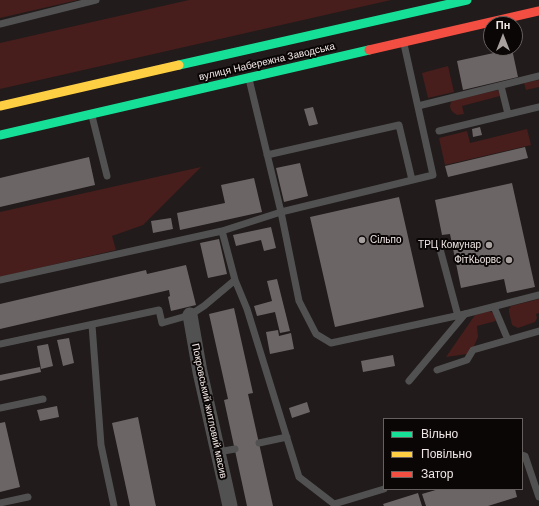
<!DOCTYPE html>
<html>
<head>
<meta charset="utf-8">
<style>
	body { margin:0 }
	#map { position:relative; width:539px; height:506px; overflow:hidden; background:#211b1b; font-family:Helvetica,sans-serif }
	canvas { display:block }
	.legend { position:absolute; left:383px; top:418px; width:140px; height:72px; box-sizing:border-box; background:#0a0605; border:1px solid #66605f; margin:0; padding:5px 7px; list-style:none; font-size:12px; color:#f0e7e6 }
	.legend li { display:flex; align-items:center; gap:8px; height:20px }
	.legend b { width:20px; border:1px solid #66605f }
	.north { position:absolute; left:483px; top:16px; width:40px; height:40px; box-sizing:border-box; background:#0a0605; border:1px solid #66605f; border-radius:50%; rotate:0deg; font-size:11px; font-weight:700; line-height:16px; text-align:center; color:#f0e7e6 }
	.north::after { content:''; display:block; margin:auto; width:14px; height:18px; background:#a8a09f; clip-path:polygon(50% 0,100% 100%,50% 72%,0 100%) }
</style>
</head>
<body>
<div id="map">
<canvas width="539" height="506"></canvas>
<ul class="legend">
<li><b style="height:5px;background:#16e098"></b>Вільно</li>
<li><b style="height:5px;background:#ffcf43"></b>Повільно</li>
<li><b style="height:5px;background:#f24e42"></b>Затор</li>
</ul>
<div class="north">Пн</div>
</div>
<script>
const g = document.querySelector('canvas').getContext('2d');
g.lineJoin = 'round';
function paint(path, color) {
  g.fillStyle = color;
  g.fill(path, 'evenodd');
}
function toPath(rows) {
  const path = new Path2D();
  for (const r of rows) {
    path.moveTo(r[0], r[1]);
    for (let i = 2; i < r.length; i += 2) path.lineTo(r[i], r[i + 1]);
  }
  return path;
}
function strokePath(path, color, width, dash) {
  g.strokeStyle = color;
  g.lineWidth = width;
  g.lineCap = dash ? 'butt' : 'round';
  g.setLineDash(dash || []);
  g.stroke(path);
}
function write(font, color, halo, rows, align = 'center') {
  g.font = font + ' Helvetica,sans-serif';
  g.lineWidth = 4;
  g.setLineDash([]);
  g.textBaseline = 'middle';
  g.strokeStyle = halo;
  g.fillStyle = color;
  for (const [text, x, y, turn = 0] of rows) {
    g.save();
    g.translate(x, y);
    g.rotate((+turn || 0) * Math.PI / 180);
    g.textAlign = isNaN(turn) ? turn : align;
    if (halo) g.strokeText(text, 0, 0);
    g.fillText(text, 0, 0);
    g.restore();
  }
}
paint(toPath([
	[0,0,78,0,0,18],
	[189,0,391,0,0,89,0,43],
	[448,66,454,92,428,98,422,73],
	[539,80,539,87,526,90,524,83],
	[498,90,500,96,462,106,464,114,457,115,454,113,451,110,450,106,451,102,454,100],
	[527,129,531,145,445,165,439,138,467,131,470,143],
	[201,167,143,225,112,236,116,250,0,277,0,212],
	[539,299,539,313,536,314,537,318,535,322,518,328,512,325,509,312,509,309,511,306],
	[490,311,493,313,496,321,477,326,478,337,474,346,467,354,446,357,475,315]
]), '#471e1b');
paint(toPath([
	[512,49,518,77,463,90,457,61],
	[313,107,318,124,309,126,304,109],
	[480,127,482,135,473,137,472,129],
	[525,147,528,158,448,177,445,166],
	[89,157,95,185,0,207,0,178],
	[300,163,308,196,284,202,276,168],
	[254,178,262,212,180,230,177,213,225,203,221,185],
	[512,183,535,287,507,293,504,279,461,288,450,234,442,235,435,200],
	[399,197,424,307,335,327,310,217],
	[171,218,173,229,153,233,151,221],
	[271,227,276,248,264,251,261,240,236,246,233,235],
	[219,239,227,274,208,278,200,243],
	[186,265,196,305,171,311,168,297,170,296,169,290,0,329,0,304,146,270,147,274],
	[277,279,290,331,280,333,275,312,257,316,254,306,272,301,267,281],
	[234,308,253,393,248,394,273,506,247,506,224,400,228,399,209,314],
	[278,330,279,336,291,333,294,349,270,354,266,332],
	[69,338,74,363,63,366,57,340],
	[48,344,53,366,41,369,37,346],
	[393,355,395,366,363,372,361,361],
	[40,367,41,372,0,381,0,375],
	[307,402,310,412,292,418,289,408],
	[57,406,59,417,40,421,37,410],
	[138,417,155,502,156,506,130,506,112,423],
	[5,422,20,487,0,492,0,423],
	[439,489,515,489,517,497,488,506,426,506,422,494],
	[418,493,422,506,384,506,383,504]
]), '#6b6665');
strokePath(toPath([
	[0,24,96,0],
	[249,79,281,212,299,301,316,334,331,343,465,314,539,295],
	[501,86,508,114],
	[418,106,539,76],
	[92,116,107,176],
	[439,131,539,107],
	[267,155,399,125,412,180],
	[222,231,235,280,247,309,299,477,334,504,384,489],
	[440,249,458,316],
	[0,280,222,231,281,212,433,175,404,44],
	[494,307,508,340],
	[92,325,101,445,114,506],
	[0,344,159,310,162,323,190,315,204,306,235,280],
	[437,370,467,360,473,350,539,331],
	[409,381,465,314],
	[0,408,43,399],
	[259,443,287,437],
	[218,452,235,449],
	[522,455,525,456,539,497],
	[0,503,28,497]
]), '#515151', 7);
strokePath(toPath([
	[190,315,200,372,230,506]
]), '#515151', 15);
strokePath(toPath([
	[179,65,467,0],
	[0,135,369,50]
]), '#16e098', 9);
strokePath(toPath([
	[0,106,179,65]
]), '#ffcf43', 9);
strokePath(toPath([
	[369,50,539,11]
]), '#f24e42', 9);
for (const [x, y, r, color] of [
	[362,240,4,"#a8a09f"],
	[489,245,4,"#a8a09f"],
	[509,260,4,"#a8a09f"]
]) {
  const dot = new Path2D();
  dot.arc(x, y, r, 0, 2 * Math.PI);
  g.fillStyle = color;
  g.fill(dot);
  strokePath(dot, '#0a0605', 1.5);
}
write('10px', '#f0e7e6', '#0a0605', [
	["вулиця Набережна Заводська",267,62,-13],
	["Покровський житловий масив",209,411,78]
]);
write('10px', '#f0e7e6', '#0a0605', [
	["Сільпо",370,240,"left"],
	["ТРЦ Комунар",481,245],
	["ФiтКьорвс",501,260]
], 'right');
</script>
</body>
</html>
